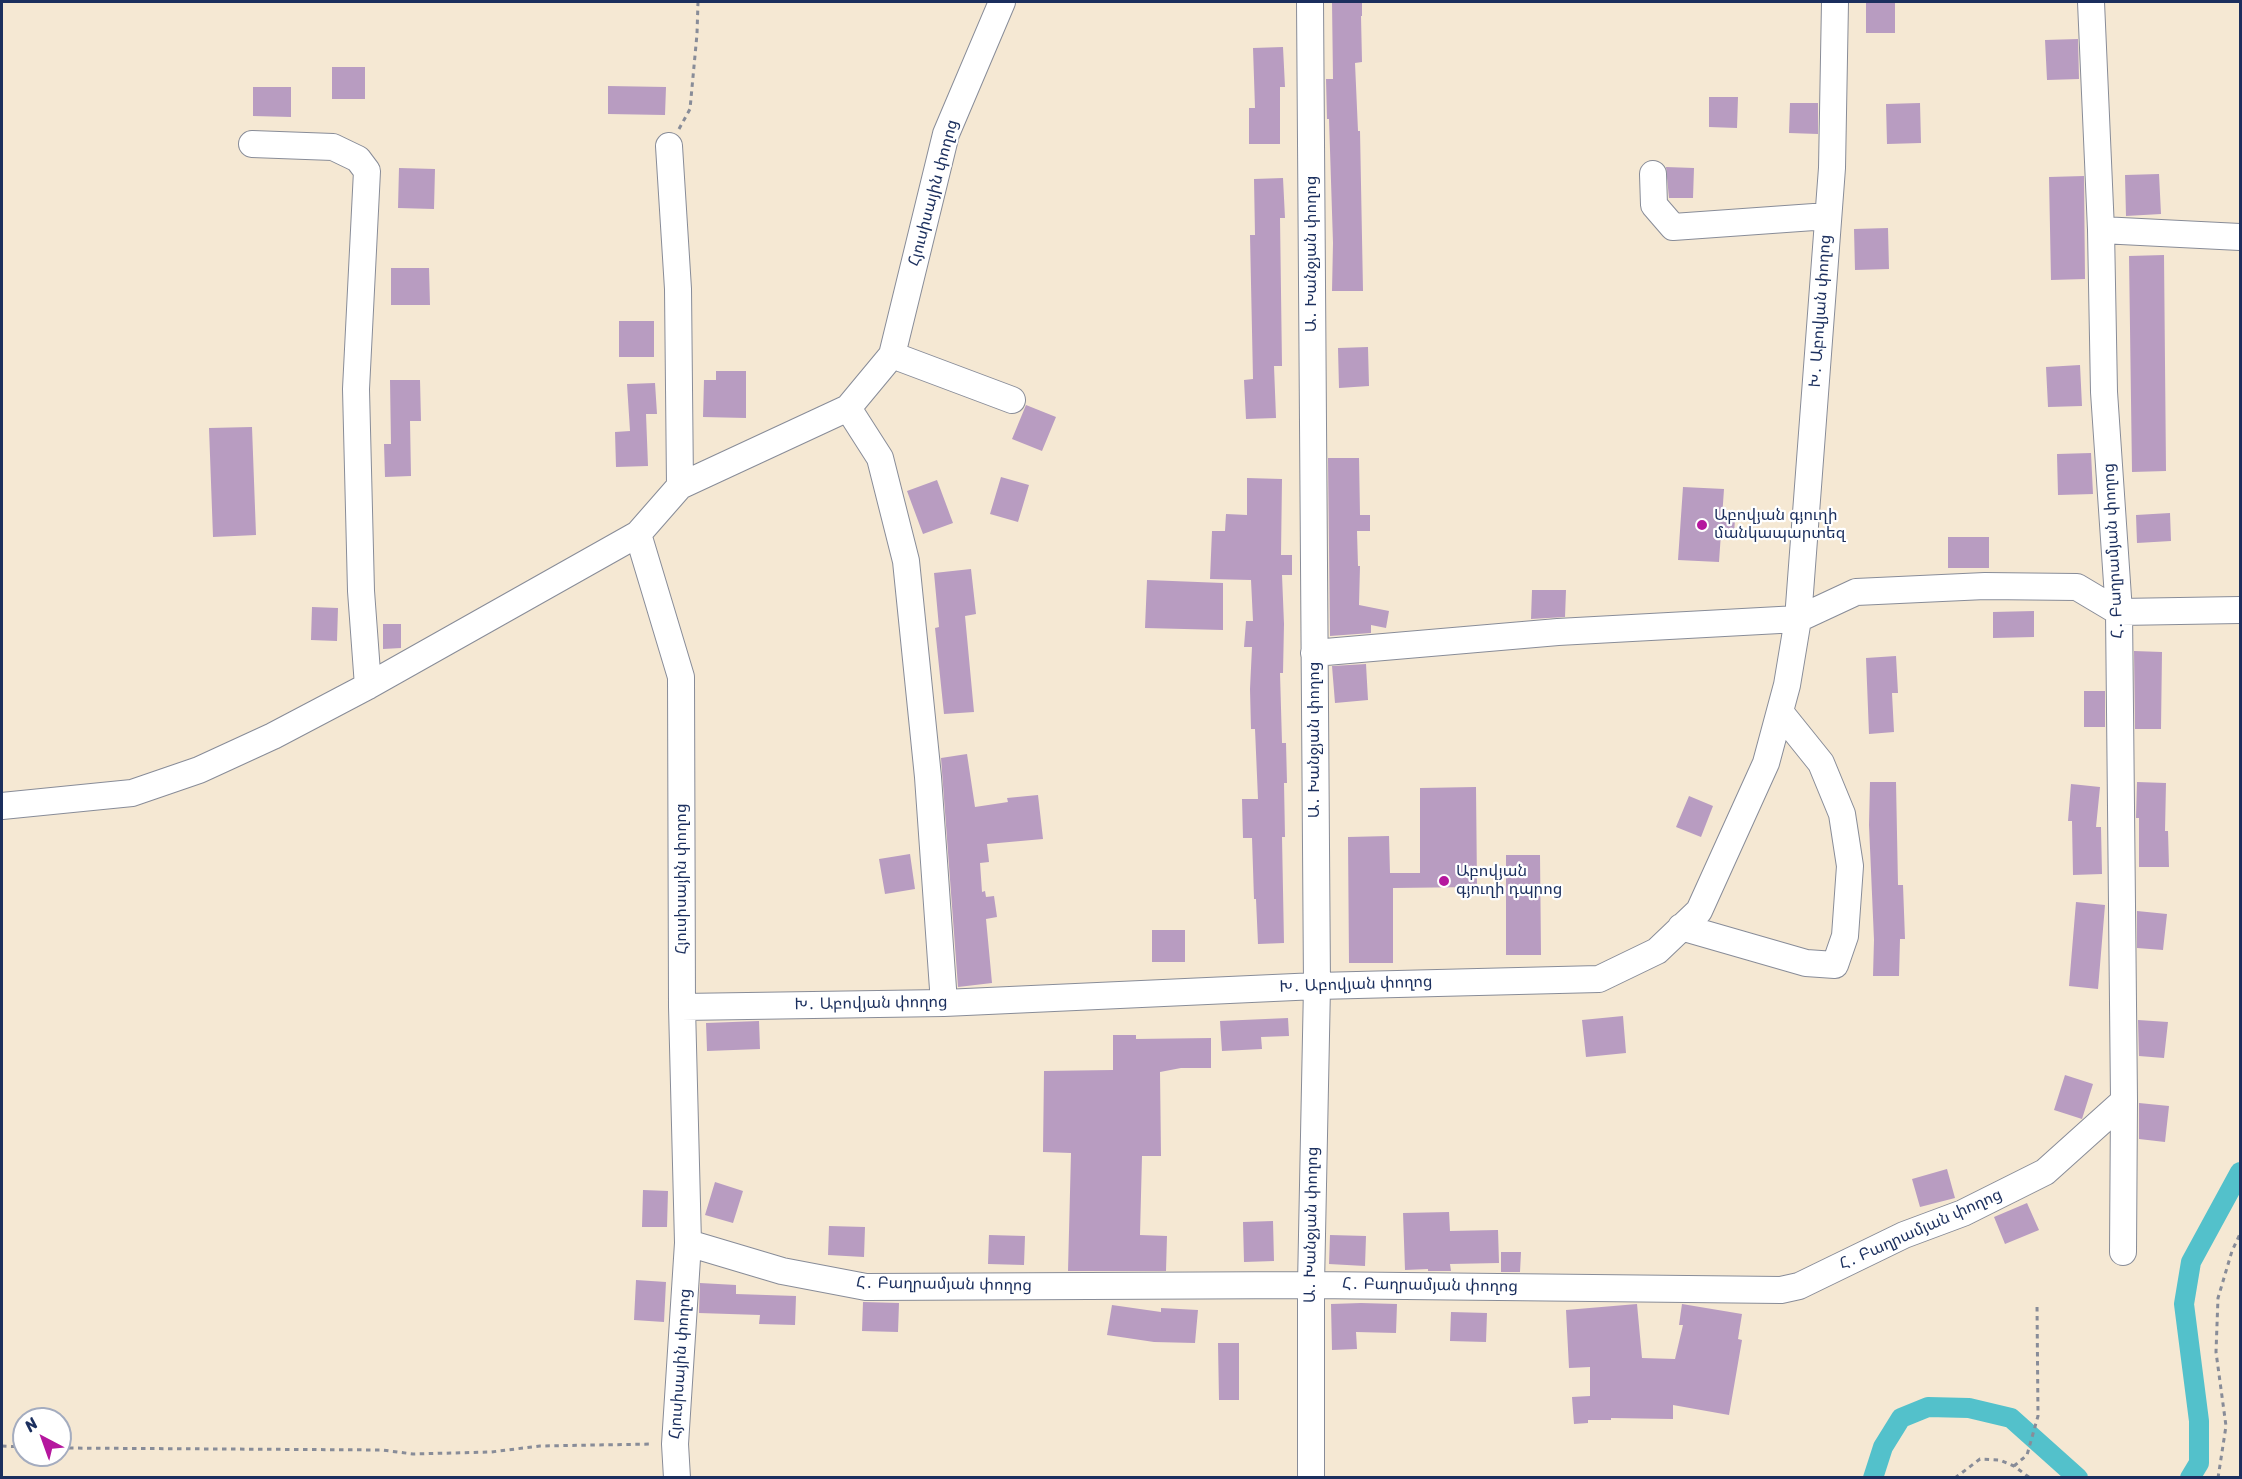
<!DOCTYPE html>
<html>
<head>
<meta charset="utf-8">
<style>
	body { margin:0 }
	#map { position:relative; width:2242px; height:1479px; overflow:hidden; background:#f5e8d3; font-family:Sriracha,sans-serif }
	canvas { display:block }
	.frame { position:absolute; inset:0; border:3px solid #1b2f5e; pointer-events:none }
	.north { position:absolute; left:12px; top:1407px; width:60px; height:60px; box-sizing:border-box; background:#fff; border:2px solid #a4acbf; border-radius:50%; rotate:319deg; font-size:16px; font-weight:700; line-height:24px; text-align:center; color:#1b2f5e }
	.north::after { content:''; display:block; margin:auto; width:21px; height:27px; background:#b5179e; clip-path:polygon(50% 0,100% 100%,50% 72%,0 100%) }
</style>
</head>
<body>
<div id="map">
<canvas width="2242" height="1479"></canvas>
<div class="frame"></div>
<div class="north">N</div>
</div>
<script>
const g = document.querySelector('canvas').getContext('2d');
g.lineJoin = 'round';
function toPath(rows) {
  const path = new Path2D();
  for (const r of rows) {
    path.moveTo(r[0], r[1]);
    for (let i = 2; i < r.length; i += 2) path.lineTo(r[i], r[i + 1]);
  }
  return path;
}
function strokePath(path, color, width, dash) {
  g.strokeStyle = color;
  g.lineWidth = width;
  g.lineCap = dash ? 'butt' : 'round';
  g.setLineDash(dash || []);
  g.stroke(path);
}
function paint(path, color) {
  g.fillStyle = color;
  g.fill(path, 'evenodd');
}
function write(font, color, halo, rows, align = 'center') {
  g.font = font + ' Sriracha,"Noto Sans Armenian",sans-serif';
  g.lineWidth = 4.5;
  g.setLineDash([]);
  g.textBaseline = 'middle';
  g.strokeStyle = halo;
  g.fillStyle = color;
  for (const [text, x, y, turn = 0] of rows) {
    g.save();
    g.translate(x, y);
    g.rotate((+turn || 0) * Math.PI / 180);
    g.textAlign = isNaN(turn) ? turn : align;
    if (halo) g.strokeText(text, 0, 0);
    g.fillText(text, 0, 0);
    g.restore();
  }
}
strokePath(toPath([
	[1873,1478,1883,1447,1901,1418,1928,1407,1969,1408,2011,1418,2078,1478],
	[2190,1478,2199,1463,2199,1421,2184,1304,2191,1262,2240,1172]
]), '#53c1cb', 20);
paint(toPath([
	[1332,2,1362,2,1362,16,1361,16,1362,62,1355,63,1358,131,1360,131,1363,291,1332,291,1333,243,1329,119,1327,119,1326,79,1333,79],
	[1866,2,1895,3,1895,33,1866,33],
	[2078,39,2079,79,2047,80,2045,40],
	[1283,47,1285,87,1280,87,1280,144,1249,144,1249,108,1255,108,1253,48],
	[332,67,365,67,365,99,332,99],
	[608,86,666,87,665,115,608,114],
	[253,87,291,87,291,117,253,116],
	[1709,97,1738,97,1737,128,1709,127],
	[1790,103,1818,103,1818,134,1789,133],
	[1920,103,1921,143,1887,144,1886,104],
	[1666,167,1694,168,1693,198,1669,198],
	[399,168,435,169,434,209,398,208],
	[2159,174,2161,214,2126,216,2125,175],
	[2084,176,2085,279,2051,280,2049,177],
	[1283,178,1285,218,1280,218,1282,366,1274,366,1276,418,1246,419,1244,380,1253,379,1250,235,1255,235,1254,179],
	[1888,228,1889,269,1855,270,1854,229],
	[2164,255,2166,471,2132,472,2129,256],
	[391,268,429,268,430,305,391,305],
	[619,321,654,321,654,357,619,357],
	[1368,347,1369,386,1339,388,1338,348],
	[2080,365,2082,406,2048,407,2046,367],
	[716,371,746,371,746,418,703,417,704,380,716,380],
	[390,380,420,380,421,421,410,421,411,476,385,477,384,444,391,444],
	[655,383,657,414,646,414,648,466,616,467,615,432,630,431,627,384],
	[1026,405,1056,417,1042,451,1012,439],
	[252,427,256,535,213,537,209,428],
	[2091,453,2093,494,2058,495,2057,454],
	[1328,458,1359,458,1360,515,1370,515,1370,531,1357,531,1358,566,1360,566,1359,605,1389,611,1386,628,1371,625,1371,633,1330,636],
	[1001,477,1029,485,1018,522,990,514],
	[1247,478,1282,479,1281,555,1292,555,1292,575,1282,575,1284,624,1283,673,1280,673,1282,743,1286,743,1287,783,1284,783,1285,837,1282,837,1284,943,1258,944,1256,899,1254,899,1252,838,1243,838,1242,799,1258,799,1255,729,1251,729,1250,689,1252,647,1244,647,1246,621,1253,621,1251,580,1210,579,1212,531,1225,531,1226,514,1247,515],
	[937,480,953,523,923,534,907,491],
	[1683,487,1724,489,1722,518,1735,519,1734,534,1721,533,1719,562,1678,560],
	[2170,513,2171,541,2137,543,2136,515],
	[1948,537,1989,537,1989,568,1948,568],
	[971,569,976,614,965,616,974,712,944,714,935,628,939,627,934,573],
	[1147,580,1223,583,1223,630,1145,628],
	[1532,590,1566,590,1565,617,1531,619],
	[312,607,338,608,337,641,311,640],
	[2034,611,2034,637,1993,638,1993,612],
	[383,624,401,624,401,648,383,649],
	[2134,651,2162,652,2161,729,2135,729],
	[1896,656,1898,693,1892,693,1894,732,1869,734,1866,658],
	[1366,664,1368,700,1335,703,1332,666],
	[2084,691,2105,691,2105,727,2084,727],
	[967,754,975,807,1008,802,1007,798,1038,795,1043,839,987,844,989,862,980,863,982,892,985,891,986,897,994,896,997,917,986,919,992,983,958,987,941,758],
	[1870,782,1896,782,1898,885,1903,885,1905,939,1900,939,1899,976,1873,976,1874,940,1869,825],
	[2137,782,2166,783,2165,831,2168,831,2169,867,2139,867,2139,818,2136,818],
	[2071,784,2100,787,2096,827,2101,827,2102,874,2073,875,2072,821,2068,821],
	[1476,787,1477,887,1393,888,1393,963,1349,963,1348,837,1389,836,1390,873,1420,873,1420,788],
	[1689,796,1713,806,1701,837,1676,827],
	[910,854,915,889,885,894,879,859],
	[1506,855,1540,855,1541,955,1506,955],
	[2076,902,2105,905,2098,989,2069,986],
	[2137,911,2167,914,2163,950,2137,948],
	[1152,930,1185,930,1185,962,1152,962],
	[1623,1016,1626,1053,1586,1057,1582,1020],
	[1288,1018,1289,1036,1261,1037,1262,1049,1222,1051,1220,1021],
	[2138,1020,2168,1022,2164,1058,2139,1056],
	[759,1021,760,1049,707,1051,706,1023],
	[1113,1035,1136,1035,1136,1039,1211,1038,1211,1068,1181,1068,1160,1072,1161,1156,1142,1156,1140,1235,1167,1236,1166,1271,1068,1271,1071,1153,1043,1152,1044,1071,1113,1070],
	[2065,1075,2093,1084,2082,1119,2054,1110],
	[2139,1103,2169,1106,2165,1142,2139,1139],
	[1947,1169,1955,1198,1920,1207,1912,1179],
	[715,1182,743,1191,733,1223,705,1215],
	[643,1190,668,1191,667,1227,642,1227],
	[2027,1203,2039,1230,2005,1244,1994,1217],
	[1449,1212,1450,1231,1498,1230,1499,1263,1450,1264,1451,1271,1428,1271,1428,1269,1405,1270,1403,1213],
	[1273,1221,1274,1261,1244,1262,1243,1222],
	[829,1226,865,1227,864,1257,828,1255],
	[989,1235,1025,1236,1024,1265,988,1264],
	[1330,1235,1366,1236,1365,1266,1329,1264],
	[1501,1252,1521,1252,1520,1272,1501,1272],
	[636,1280,666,1282,664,1322,634,1320],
	[700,1283,736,1285,736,1294,796,1296,795,1325,759,1324,760,1315,699,1313],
	[863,1302,899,1303,898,1332,862,1331],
	[1361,1303,1397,1304,1396,1333,1356,1332,1357,1349,1332,1350,1331,1304],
	[1637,1304,1642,1358,1675,1359,1683,1325,1679,1325,1682,1304,1742,1314,1738,1339,1742,1340,1729,1415,1673,1405,1673,1419,1611,1418,1611,1420,1588,1420,1588,1423,1574,1424,1572,1397,1590,1396,1590,1367,1569,1368,1566,1310],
	[1112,1305,1161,1312,1161,1308,1198,1310,1195,1343,1154,1342,1107,1335],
	[1451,1312,1487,1313,1486,1342,1450,1341],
	[1218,1343,1239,1343,1239,1400,1219,1400]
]), '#b89cc1');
const minor = toPath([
	[1310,2,1317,986,1311,1285,1311,1478],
	[2091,2,2101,230,2104,392,2119,612,2124,1101,2123,1252],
	[252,144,333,147,358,159,367,171,356,389,361,591,368,686],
	[669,146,678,289,680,486],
	[1653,174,1654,205,1673,227,1828,216],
	[2101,230,2240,237],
	[892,355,1012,400],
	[848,408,880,458,906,561,928,777,944,1003],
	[638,534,681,677,682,1007,688,1243,675,1444,677,1478],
	[1314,653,1558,632,1798,619,1856,592,1985,586,2077,587,2119,612,2240,610],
	[2,806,132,793,199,770,273,736,368,686,638,534,680,486,848,408,892,355,946,134,1002,2],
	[1681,927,1806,963,1835,965,1845,936,1850,866,1842,814,1821,763,1780,712],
	[682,1007,944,1003,1317,986,1599,979,1657,951,1699,911,1766,763,1787,685,1798,619,1832,168,1835,2],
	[688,1243,782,1271,866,1287,1311,1285,1781,1290,1799,1286,1904,1235,1963,1213,2045,1172,2124,1101]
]);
strokePath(minor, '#888c98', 28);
strokePath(toPath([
	[679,129,690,109,697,34,698,2],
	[2,1446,24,1447],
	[60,1448,382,1450,413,1454,491,1452,540,1446,653,1444],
	[2014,1466,2027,1455,2038,1416,2037,1303],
	[1955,1478,1980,1459,2000,1460,2014,1466,2030,1478],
	[2218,1478,2226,1426,2216,1352,2218,1298,2232,1251,2240,1234]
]), '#888c98', 3, [4.5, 4.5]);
strokePath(minor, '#fff', 26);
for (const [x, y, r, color] of [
	[1702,525,6,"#b5179e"],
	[1444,881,6,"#b5179e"]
]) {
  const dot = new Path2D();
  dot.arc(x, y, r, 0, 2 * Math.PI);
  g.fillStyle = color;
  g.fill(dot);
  strokePath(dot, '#fff', 2);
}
write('16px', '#1b2f5e', '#fff', [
	["Հյուսիսային փողոց",934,193,-75],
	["Ա․ Խանջյան փողոց",1312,254,-90],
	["Խ․ Աբովյան փողոց",1821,311,-86],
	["Հ․ Բաղրամյան փողոց",2114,551,-93],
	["Ա․ Խանջյան փողոց",1315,740,-90],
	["Հյուսիսային փողոց",682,879,-90],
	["Խ․ Աբովյան փողոց",1356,985,-2],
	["Խ․ Աբովյան փողոց",871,1004,-1],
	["Ա․ Խանջյան փողոց",1312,1225,-89],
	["Հ․ Բաղրամյան փողոց",1921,1230,-24],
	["Հ․ Բաղրամյան փողոց",944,1285,1],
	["Հ․ Բաղրամյան փողոց",1430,1286,1],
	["Հյուսիսային փողոց",681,1364,-86]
]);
write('16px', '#1b2f5e', '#fff', [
	["Աբովյան գյուղի",1714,516],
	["մանկապարտեզ",1714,534],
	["Աբովյան",1456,872],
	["գյուղի դպրոց",1456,890]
], 'left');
</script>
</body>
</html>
